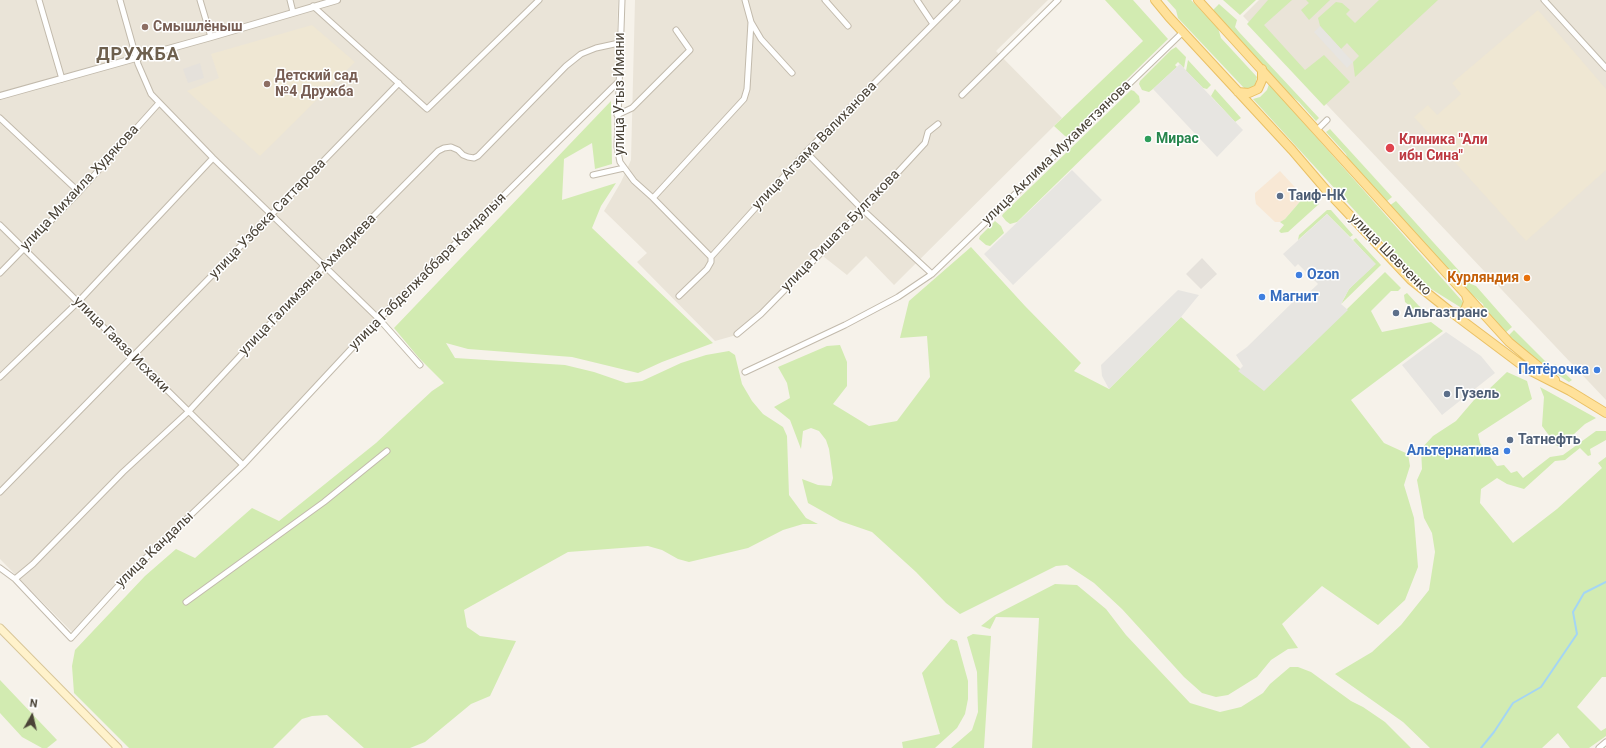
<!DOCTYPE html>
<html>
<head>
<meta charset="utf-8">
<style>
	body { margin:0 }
	#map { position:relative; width:1606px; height:748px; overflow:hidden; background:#f6f2ea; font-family:Roboto,sans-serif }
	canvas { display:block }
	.north { position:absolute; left:12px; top:696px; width:40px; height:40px; -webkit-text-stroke:3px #fff; paint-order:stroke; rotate:8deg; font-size:11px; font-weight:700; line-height:16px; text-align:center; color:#4a4337 }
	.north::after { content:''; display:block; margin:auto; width:14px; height:18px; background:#4a4337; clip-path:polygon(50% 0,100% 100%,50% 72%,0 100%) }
</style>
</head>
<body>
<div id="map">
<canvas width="1606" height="748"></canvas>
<div class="north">N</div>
</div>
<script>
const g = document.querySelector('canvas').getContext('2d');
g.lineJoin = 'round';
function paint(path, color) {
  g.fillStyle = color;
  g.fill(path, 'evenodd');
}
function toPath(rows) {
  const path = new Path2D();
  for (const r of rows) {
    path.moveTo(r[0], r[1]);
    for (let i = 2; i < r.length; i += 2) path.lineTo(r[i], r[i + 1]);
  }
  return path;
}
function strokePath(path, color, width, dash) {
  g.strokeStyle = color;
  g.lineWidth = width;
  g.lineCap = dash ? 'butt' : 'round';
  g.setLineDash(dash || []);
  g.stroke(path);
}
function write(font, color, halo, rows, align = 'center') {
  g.font = font + ' Roboto,sans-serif';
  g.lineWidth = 3;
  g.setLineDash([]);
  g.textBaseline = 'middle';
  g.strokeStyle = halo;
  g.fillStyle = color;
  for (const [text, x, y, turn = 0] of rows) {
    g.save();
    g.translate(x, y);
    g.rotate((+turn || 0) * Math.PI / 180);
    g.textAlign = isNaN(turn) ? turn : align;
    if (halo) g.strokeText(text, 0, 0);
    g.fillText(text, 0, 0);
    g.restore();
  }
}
paint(toPath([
	[0,0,618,0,616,79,500,200,73,633,0,559],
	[635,0,1048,0,996,51,1062,118,894,285,866,256,847,275,819,253,740,334,715,341,637,262,647,253,604,211,621,182,631,160],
	[1259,0,1606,0,1606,400,1243,16]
]), '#eae4d8');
paint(toPath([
	[1280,171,1304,197,1285,219,1280,222,1275,222,1256,204,1255,198,1255,193]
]), '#f8e8d5');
paint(toPath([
	[200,63,204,78,188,83,183,69],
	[1202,258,1217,274,1201,289,1186,274]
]), '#e5e1db');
paint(toPath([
	[1538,10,1606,89,1606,170,1526,241,1414,117,1428,105,1437,115,1461,94,1452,83],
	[312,25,355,62,260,156,187,91,219,78,211,54]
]), '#efe7d3');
paint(toPath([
	[1105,0,1133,0,1168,39,1068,137,1065,136,1054,126,1143,41],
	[1167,0,1191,0,1218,28,1221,38,1257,77,1255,85,1249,89,1244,88,1178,18,1176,10],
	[1223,0,1256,0,1240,15],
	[1268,0,1292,0,1264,25,1305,70,1324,55,1350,82,1324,106,1247,24],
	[1306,0,1330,0,1309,20,1301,10,1309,3],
	[1379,0,1438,0,1355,77,1353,62,1359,56,1347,43,1341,49,1320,26,1318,18,1336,2,1342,3,1350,10,1346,14,1355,23],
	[1219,4,1237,20,1235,27,1239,32,1319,118,1316,121,1299,102,1290,95,1213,10],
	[1176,47,1186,57,1184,68,1178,62,1175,65,1177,67,1153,89,1149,92,1142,90,1139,84,1140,81,1171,50],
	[1188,60,1211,85,1207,89,1203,88,1186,71],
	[1269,84,1463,302,1464,307,1460,307,1420,282,1253,99,1260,97,1267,90],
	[1215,89,1241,118,1235,122,1211,96],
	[1131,90,1134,91,1139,96,1140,102,1017,222,1010,224,1006,221,1002,216,1003,214],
	[611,101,612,164,595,169,592,143,564,159,562,200,616,183,601,206,592,228,713,343,662,362,638,373,572,357,468,349,446,343,455,358,565,365,594,372,626,383,642,381,681,363,706,355,729,351,735,355,742,384,752,401,763,414,783,427,787,436,789,495,806,518,818,524,803,524,783,530,748,548,689,562,678,559,662,550,648,546,568,552,464,610,467,627,480,636,516,641,490,696,471,704,425,742,410,748,364,748,327,715,312,716,302,719,273,748,129,748,74,693,72,666,75,650,145,576,176,549,195,558,252,508,279,521,376,443,432,391,444,383,419,358,394,328],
	[1330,129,1392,197,1386,202,1349,162,1346,154,1326,132],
	[1312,196,1319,204,1288,232,1281,233,1279,231,1284,225,1280,222,1285,219,1304,197],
	[1396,201,1471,284,1476,286,1512,327,1505,333,1485,312,1483,304,1471,294,1467,294,1389,206],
	[1327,210,1331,210,1353,235,1350,237,1327,214,1298,240,1299,235],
	[995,221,1001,226,1004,233,990,246,986,245,979,239,980,236],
	[1356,238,1381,265,1341,304,1349,289,1375,264,1353,240],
	[971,247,1025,306,1081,363,1074,371,1109,389,1181,317,1264,390,1385,272,1401,288,1398,291,1391,291,1371,311,1382,332,1431,322,1443,331,1351,400,1384,443,1408,454,1410,466,1404,485,1414,518,1418,567,1405,600,1378,625,1322,586,1282,624,1298,648,1288,649,1271,660,1257,677,1228,695,1216,697,1202,693,1184,677,1122,609,1094,583,1067,565,1056,566,960,614,946,603,916,572,872,532,840,521,808,503,802,479,818,485,831,486,833,478,829,449,826,440,819,431,811,428,803,431,801,449,790,420,774,407,790,398,787,383,778,367,827,346,840,345,847,362,847,386,833,404,869,426,897,421,930,377,927,336,900,338,909,301],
	[1407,293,1419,306,1428,312,1419,314,1405,302,1404,295],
	[1514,330,1551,367,1555,364,1572,380,1569,382,1533,359,1508,336],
	[1507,372,1527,381,1532,399,1478,434,1480,443,1497,466,1504,465,1511,473,1517,471,1523,478,1550,457,1563,455,1596,431,1606,431,1606,440,1590,449,1591,455,1588,456,1580,448,1565,460,1555,461,1524,489,1507,484,1497,478,1481,489,1480,503,1513,543,1557,509,1602,468,1598,463,1606,457,1606,677,1602,677,1577,707,1601,731,1606,728,1606,736,1589,748,1570,748,1558,733,1542,748,1430,748,1403,722,1335,674,1372,652,1401,625,1429,590,1435,552,1432,533,1424,518,1417,480,1422,469,1421,449,1433,436,1456,421,1474,400,1487,391],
	[1540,387,1596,418,1585,424,1562,445,1560,447,1556,445,1542,426,1544,397],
	[1055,584,1077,585,1106,609,1126,635,1190,703,1220,712,1241,707,1263,693,1270,684,1290,667,1298,667,1311,672,1351,701,1363,707,1385,722,1411,748,1032,748,1039,618,996,617,990,629,981,626,995,615],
	[973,634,991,636,984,748,951,748,972,730,978,712,977,672,967,637],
	[951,639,957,641,968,681,968,699,965,714,957,728,935,748,903,748,902,742,940,734,922,673],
	[0,680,57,740,47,748,42,748,22,737,0,713]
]), '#d2ebb1');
paint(toPath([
	[1320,26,1353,62,1347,68,1314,32],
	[1180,64,1243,130,1217,157,1153,89],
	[1072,170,1102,200,1013,285,984,254],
	[1327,214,1376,264,1349,289,1341,304,1348,310,1264,391,1238,371,1243,366,1236,355,1247,347,1297,298,1300,301,1318,284,1298,264,1295,267,1283,254],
	[1178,290,1199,295,1181,317,1109,389,1102,376,1101,365],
	[1446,332,1481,356,1495,373,1442,415,1402,365]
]), '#e7e5e1');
strokePath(toPath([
	[1481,748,1494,732,1513,703,1541,687,1577,634,1573,612,1584,593,1606,582]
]), '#a4d5f4', 2);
const minor = toPath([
	[39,0,62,79],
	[120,0,138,64,151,94,213,158,379,319,420,365],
	[200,0,211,37],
	[290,0,293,12],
	[622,0,617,147,620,162,634,181,653,198],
	[745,0,751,22,761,39,792,73],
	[825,0,848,26],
	[917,0,933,24],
	[1544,0,1606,68],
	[313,6,427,109,539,0],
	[962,95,1058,0],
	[617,115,632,108,690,50,676,30],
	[0,118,79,192],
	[1317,130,1327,120],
	[806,152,863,210,932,274],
	[593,175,624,168],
	[0,225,243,465],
	[711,257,653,198,744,99,747,89,751,22],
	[0,273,79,192,159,103],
	[679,296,707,269,711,262,711,257,806,152,957,0],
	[737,334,761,314,863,210,925,143,928,132,938,124],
	[745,372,845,325,898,297,932,274,1183,32],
	[0,377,78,302,213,158],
	[0,492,271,215,399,83],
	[0,568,15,579,71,638,130,573,243,465,379,319,618,82],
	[15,579,33,564,123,472,188,412,324,266,438,151,444,148,451,147,458,150,463,155,468,157,474,158,478,156,566,66,581,54,596,48,619,43],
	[186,602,324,502,387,451],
	[1599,748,1606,742]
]);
const tertiary = toPath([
	[0,96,211,37,337,0]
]);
const secondary = toPath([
	[0,628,118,748]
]);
const primary = toPath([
	[1155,0,1169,17,1292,150,1327,191,1411,280,1451,312,1527,369,1570,391,1606,413],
	[1198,0,1509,342,1555,380],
	[1238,92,1249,93,1258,89,1262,80,1262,69],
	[1452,312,1461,313,1465,310,1468,302,1466,295]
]);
strokePath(minor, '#c2baac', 7);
strokePath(tertiary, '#c2baac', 8);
strokePath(secondary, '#d8c698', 9);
strokePath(primary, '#eac064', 10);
strokePath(minor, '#fff', 5);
strokePath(tertiary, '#fff', 6);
strokePath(secondary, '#fff2cb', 7);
strokePath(primary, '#ffe19a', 8);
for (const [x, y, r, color] of [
	[145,27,4,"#8d6e63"],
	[267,84,4,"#8d6e63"],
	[1148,139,4,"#2e9e5b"],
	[1390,148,5,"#e0444e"],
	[1280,196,4,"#5c6f8a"],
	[1299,275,4,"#3f7fe0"],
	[1527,278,4,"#e8710a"],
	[1262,297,4,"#3f7fe0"],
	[1396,313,4,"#5c6f8a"],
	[1597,370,4,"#3f7fe0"],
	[1447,394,4,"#5c6f8a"],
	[1510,440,4,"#5c6f8a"],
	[1507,451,4,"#3f7fe0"]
]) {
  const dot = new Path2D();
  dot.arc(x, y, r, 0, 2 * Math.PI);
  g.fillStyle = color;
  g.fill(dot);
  strokePath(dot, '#fff', 1.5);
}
write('bold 14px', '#785e54', '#fff', [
	["Смышлёныш",153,27],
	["Детский сад",275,76],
	["№4 Дружба",275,92]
], 'left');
write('14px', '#4a4337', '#fff', [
	["улица Утыз Имяни",620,94,-90],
	["улица Агзама Валиханова",815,146,-46],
	["улица Аклима Мухаметзянова",1057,153,-44],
	["улица Михаила Худякова",80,188,-47],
	["улица Узбека Саттарова",268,219,-46],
	["улица Ришата Булгакова",841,231,-46],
	["улица Шевченко",1390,255,45],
	["улица Габделжаббара Кандалыя",428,272,-45],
	["улица Галимзяна Ахмадиева",308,285,-46],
	["улица Гаяза Исхаки",121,345,45],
	["улица Кандалы",155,550,-44]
]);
write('bold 14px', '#27864d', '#fff', [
	["Мирас",1156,139]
], 'left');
write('bold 14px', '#be3a42', '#fff', [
	["Клиника \"Али",1399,140],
	["ибн Сина\"",1399,156]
], 'left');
write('bold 14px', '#4e5e75', '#fff', [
	["Таиф-НК",1288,196],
	["Альгазтранс",1404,313],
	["Гузель",1455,394],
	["Татнефть",1518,440]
], 'left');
write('bold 14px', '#366cbe', '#fff', [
	["Ozon",1307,275],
	["Магнит",1270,297],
	["Пятёрочка",1589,370,"right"],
	["Альтернатива",1499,451,"right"]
], 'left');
write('bold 14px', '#c56008', '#fff', [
	["Курляндия",1519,278]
], 'right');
g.letterSpacing = '1px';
write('bold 18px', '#6e604e', '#fff', [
	["ДРУЖБА",138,55]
]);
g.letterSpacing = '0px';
</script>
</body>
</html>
